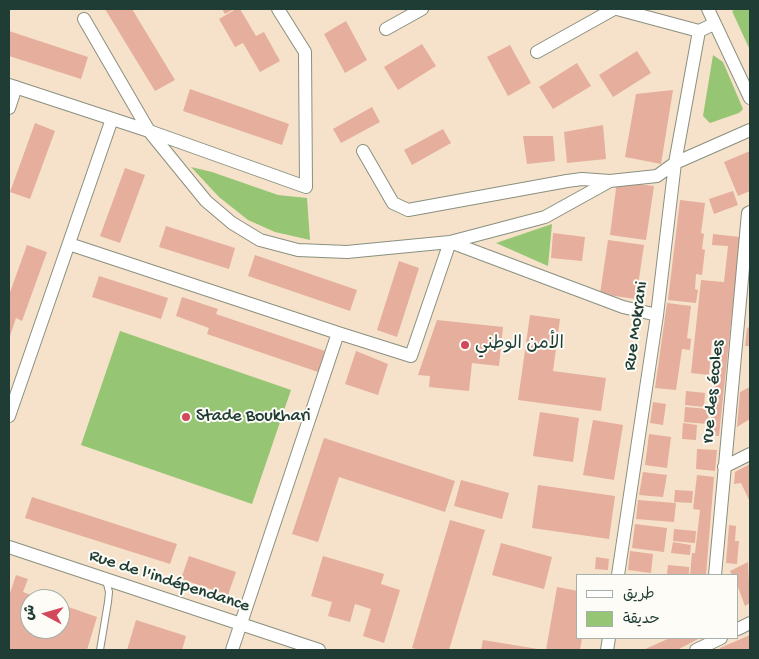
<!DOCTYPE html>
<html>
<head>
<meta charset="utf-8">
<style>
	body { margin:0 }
	#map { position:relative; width:759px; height:659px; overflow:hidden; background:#f6e2ca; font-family:"Gochi Hand","Playpen Sans Arabic",sans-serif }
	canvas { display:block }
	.frame { position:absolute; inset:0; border:10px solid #1f3d34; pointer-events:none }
	.legend { position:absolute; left:576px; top:574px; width:162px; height:65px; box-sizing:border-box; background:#fdfcf7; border:1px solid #a4b0a9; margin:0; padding:6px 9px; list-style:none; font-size:15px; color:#1f3d34 }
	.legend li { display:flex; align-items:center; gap:10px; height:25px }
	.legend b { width:25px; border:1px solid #a4b0a9 }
	.north { position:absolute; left:20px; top:589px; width:50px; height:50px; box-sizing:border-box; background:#fdfcf7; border:1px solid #a4b0a9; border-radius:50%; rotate:276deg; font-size:14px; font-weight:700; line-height:20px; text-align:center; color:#1f3d34 }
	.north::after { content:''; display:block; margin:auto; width:18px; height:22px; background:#d1495b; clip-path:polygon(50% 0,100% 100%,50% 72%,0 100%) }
</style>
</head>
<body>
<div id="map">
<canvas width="759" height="659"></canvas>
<div class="frame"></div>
<ul class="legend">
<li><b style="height:6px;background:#fff"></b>طريق</li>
<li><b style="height:14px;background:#96c573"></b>حديقة</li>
</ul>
<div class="north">ش</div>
</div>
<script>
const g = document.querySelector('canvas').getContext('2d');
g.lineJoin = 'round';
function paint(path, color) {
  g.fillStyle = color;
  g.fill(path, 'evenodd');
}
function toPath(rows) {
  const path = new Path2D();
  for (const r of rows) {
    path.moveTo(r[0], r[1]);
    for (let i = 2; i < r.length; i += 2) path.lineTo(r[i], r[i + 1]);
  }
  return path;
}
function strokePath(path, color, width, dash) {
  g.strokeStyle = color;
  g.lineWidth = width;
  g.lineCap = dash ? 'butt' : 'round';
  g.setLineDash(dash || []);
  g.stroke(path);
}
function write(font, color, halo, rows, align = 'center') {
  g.font = font + ' "Gochi Hand","Playpen Sans Arabic",sans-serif';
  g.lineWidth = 4;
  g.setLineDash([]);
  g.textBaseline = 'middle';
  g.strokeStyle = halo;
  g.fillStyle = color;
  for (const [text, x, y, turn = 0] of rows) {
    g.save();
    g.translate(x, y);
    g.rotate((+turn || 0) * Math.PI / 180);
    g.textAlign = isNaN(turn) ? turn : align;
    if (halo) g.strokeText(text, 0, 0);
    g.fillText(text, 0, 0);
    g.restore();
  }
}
paint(toPath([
	[737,9,750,9,749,48,732,11],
	[713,55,723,62,743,109,739,113,710,123,703,116],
	[191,167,212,172,278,195,307,198,310,240,275,232,248,220,219,197],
	[552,224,548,266,496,243],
	[120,331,291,390,252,504,81,445]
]), '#96c573');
paint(toPath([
	[105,9,132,9,175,80,155,91],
	[222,9,234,9,225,14],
	[236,9,240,9,256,36,264,32,280,61,260,72,243,43,235,47,219,19],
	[346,21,367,60,345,73,324,34],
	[9,31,88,57,81,79,9,56],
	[422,44,436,66,398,90,384,67],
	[510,45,531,83,508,96,487,57],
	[637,51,651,73,613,97,599,75],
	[577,63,591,86,553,109,539,87],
	[190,89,289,124,282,145,183,111],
	[673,90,661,164,625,157,636,94],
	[372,107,380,122,341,143,333,129],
	[35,123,55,131,30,199,10,192],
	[603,125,606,159,567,163,564,132],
	[443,129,451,143,412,165,404,150],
	[523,136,553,136,555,161,527,164],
	[750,151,750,191,738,196,724,162],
	[125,168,145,175,120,243,100,236],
	[617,181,654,186,646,240,610,235],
	[733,191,738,205,714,214,709,199],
	[680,200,705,203,701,233,704,234,702,249,705,250,702,275,696,274,695,289,698,290,696,303,668,300],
	[166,226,235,248,229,269,159,247],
	[553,233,585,237,582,261,551,258],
	[713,234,740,237,719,436,709,435,716,376,712,376,716,340,712,340,709,375,691,373,701,280,724,282,728,246,712,245],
	[608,240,644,245,636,299,600,294],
	[27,245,47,252,22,321,16,318,9,339,9,295],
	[255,255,357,290,350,311,248,276],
	[399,261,419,268,397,337,377,330],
	[99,276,168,298,161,319,92,297],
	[182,297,218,309,216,314,325,351,318,372,207,334,209,328,176,316],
	[667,303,691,306,687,338,691,339,690,350,682,349,676,390,655,388],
	[530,315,560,319,553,371,606,378,601,411,518,400],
	[437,320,503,327,499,366,472,363,469,391,429,387,430,376,418,375],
	[750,327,750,346,745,346,747,328],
	[356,351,388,364,378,395,345,384],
	[750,387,750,419,737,427,740,392],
	[686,391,705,393,704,407,685,405],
	[653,402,666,404,663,425,650,423],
	[685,407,709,409,708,424,684,422],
	[540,412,579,418,573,462,533,456],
	[593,420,623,425,614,480,583,475],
	[683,423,697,425,696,440,682,439],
	[649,434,671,437,667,468,645,465],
	[324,438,455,481,445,512,339,477,318,542,292,534],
	[697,449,717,450,715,471,696,469],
	[750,464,750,502,741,483,734,484,735,472],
	[643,472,667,475,663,497,639,495],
	[697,475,714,477,706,575,690,575,692,553,695,553,700,510,693,509],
	[461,480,509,493,502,519,454,506],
	[538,485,615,496,609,539,532,528],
	[675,490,693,491,692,503,674,502],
	[32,497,177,544,170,564,25,518],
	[638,500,676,503,674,522,636,519],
	[450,520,485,530,449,650,420,650,412,648],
	[635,524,667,528,664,552,632,548],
	[729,525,736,526,735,541,739,541,737,564,726,563],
	[674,529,696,531,695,543,673,541],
	[673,542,691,545,690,555,671,553],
	[501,543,552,557,544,589,492,575],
	[630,551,653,554,651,573,628,570],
	[189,556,236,572,228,595,181,579],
	[323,556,384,574,381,584,400,590,384,643,363,636,371,609,355,604,350,622,328,616,332,602,311,596],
	[596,557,609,559,608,570,595,569],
	[748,562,750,603,745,606,738,587,738,575,732,575,730,571],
	[668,565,689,567,689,575,667,575],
	[16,575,28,579,23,592,42,599,30,599,30,629,60,629,60,604,97,617,87,650,9,650,9,596],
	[557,587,578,591,578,638,582,638,580,650,546,650],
	[136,620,186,636,182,650,127,650],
	[750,635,750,650,719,650,720,648],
	[670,638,700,638,677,650,643,650],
	[483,640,538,649,537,650,481,650]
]), '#e5ae9d');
const lane = toPath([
	[100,650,108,602,109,592,106,580]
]);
const street = toPath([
	[617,9,699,31,714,24],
	[708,9,750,98],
	[84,19,149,131,206,201,232,223,260,240,298,250,347,252,450,242,623,307,657,315],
	[386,29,422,9],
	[537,52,614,9],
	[9,85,149,131,306,187,305,52,278,9],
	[9,108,16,87],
	[363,151,393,203,408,210,567,181,582,179,610,181],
	[69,244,338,333,232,650],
	[338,333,411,356,450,242,545,217,610,181,657,176,675,163,750,130],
	[9,416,112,119],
	[724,467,750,454],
	[9,547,319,650],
	[618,575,657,315,675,163,699,31],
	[715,575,748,213,750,212],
	[738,629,750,623],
	[607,650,609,638],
	[696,650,721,638]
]);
strokePath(lane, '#8a907f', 8);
strokePath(street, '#8a907f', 14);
strokePath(lane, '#fff', 6);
strokePath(street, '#fff', 12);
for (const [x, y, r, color] of [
	[465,345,5,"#d1495b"],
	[186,417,5,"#d1495b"]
]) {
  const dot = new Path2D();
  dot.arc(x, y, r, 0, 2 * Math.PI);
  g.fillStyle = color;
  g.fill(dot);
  strokePath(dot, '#fdfcf7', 2);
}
write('18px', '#1f3d34', '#fdfcf7', [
	["Rue Mokrani",637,326,-82],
	["rue des écoles",714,392,-84],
	["Rue de l'indépendance",169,582,18]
]);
write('18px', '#1f3d34', '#fdfcf7', [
	["الأمن الوطني",475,345],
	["Stade Boukhari",196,417]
], 'left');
</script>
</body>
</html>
